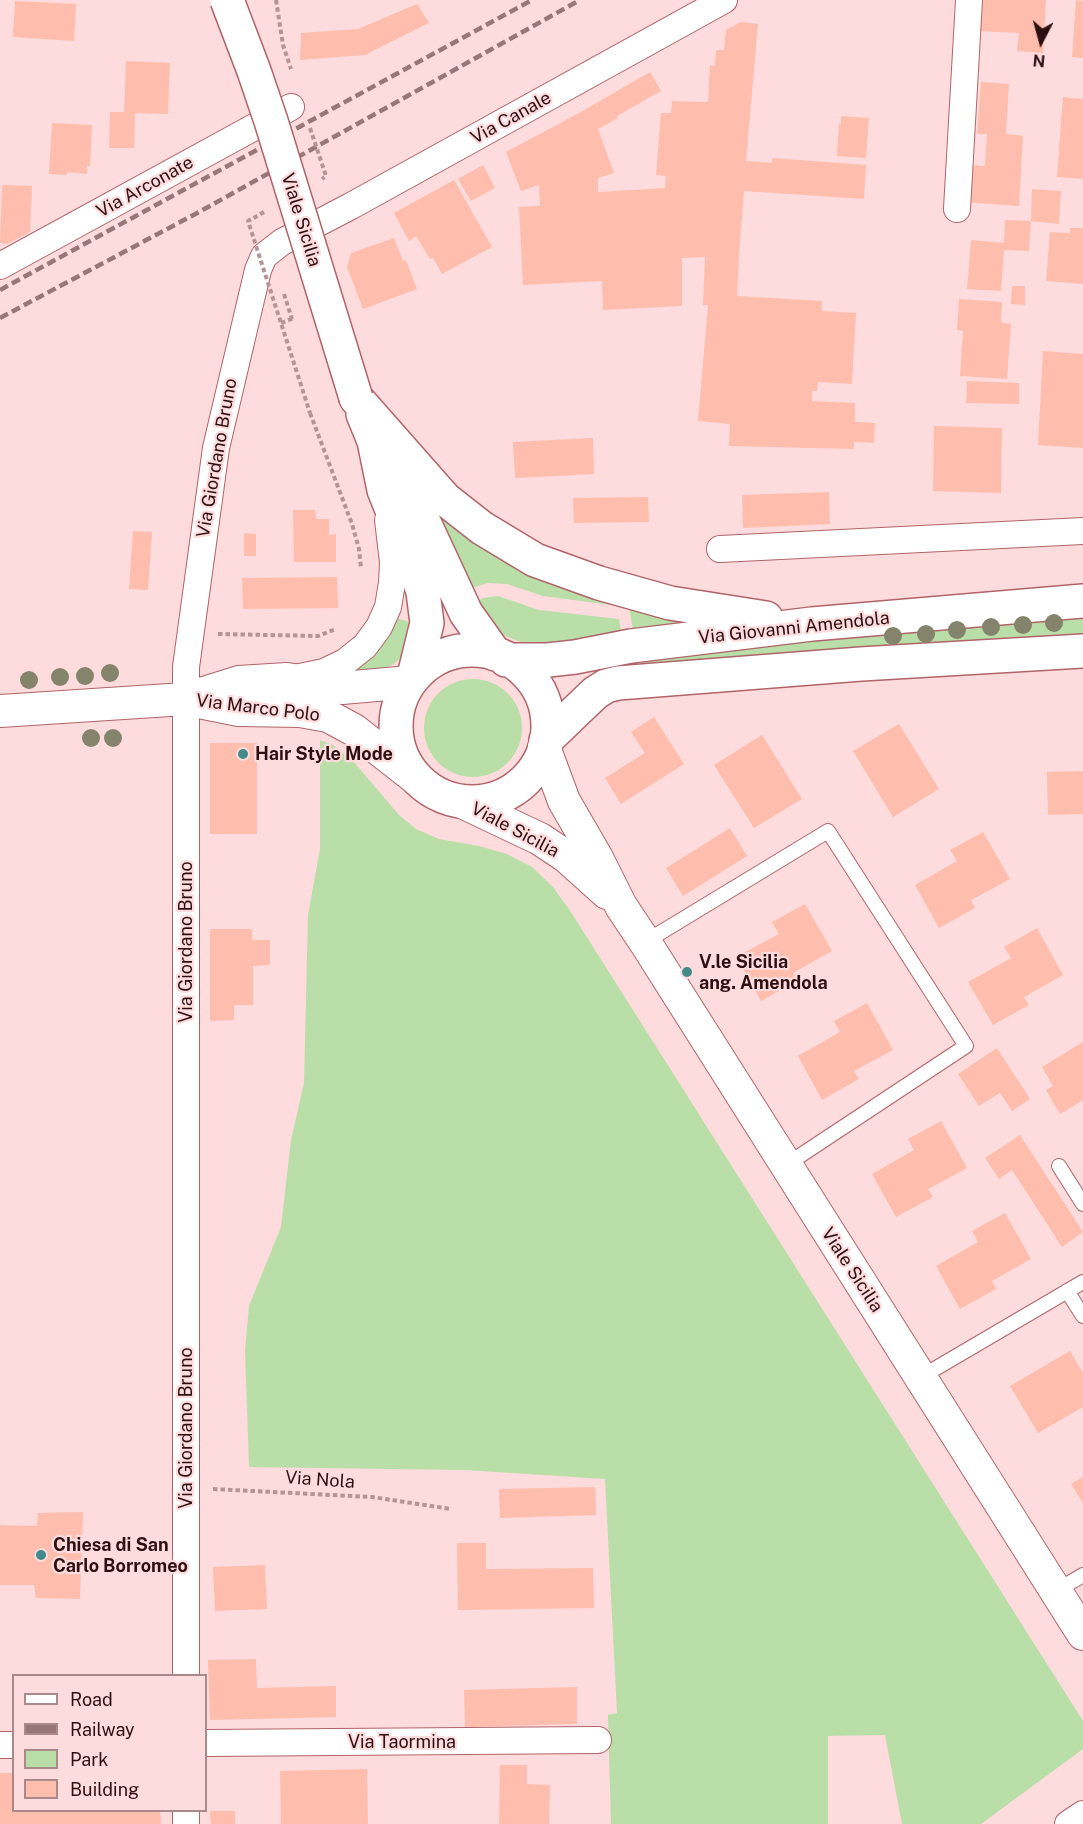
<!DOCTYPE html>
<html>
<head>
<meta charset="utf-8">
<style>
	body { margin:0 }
	#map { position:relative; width:1083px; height:1824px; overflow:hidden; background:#fedbdc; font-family:"Public Sans",sans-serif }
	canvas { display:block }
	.legend { position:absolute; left:12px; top:1674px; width:195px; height:138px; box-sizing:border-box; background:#fedbdc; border:2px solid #aa898b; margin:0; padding:8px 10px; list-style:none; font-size:18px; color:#2d0f12 }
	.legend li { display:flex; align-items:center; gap:12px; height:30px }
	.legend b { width:30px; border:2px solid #aa898b }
	.north { position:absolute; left:1011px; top:12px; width:60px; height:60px; -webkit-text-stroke:4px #fedbdc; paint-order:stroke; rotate:186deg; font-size:16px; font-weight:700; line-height:24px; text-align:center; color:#2d0f12 }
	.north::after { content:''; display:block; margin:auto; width:21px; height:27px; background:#2d0f12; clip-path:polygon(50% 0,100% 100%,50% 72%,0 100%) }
</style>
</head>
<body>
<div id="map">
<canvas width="1083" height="1824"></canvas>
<ul class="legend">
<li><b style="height:8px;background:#fff"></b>Road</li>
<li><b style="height:8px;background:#987779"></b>Railway</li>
<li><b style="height:16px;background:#b9dea8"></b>Park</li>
<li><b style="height:16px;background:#ffbead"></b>Building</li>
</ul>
<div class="north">N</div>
</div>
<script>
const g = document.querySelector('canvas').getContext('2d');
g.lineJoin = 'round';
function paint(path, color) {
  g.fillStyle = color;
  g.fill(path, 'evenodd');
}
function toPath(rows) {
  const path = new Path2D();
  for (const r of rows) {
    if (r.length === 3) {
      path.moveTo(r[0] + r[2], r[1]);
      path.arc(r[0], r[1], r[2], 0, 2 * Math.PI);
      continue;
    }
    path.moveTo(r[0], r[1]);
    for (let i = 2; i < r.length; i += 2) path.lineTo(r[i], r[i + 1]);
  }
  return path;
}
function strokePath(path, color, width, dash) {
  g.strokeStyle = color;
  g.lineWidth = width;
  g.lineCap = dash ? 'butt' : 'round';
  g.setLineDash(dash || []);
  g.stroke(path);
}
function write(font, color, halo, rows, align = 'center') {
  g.font = font + ' "Public Sans",sans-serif';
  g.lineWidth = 4.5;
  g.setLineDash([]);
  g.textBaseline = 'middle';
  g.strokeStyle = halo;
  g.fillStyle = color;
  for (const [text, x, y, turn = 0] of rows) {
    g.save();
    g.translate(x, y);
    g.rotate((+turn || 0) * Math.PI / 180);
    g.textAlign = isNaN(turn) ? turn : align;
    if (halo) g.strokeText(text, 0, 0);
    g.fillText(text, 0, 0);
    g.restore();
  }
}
paint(toPath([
	[435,505,620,601,619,606,543,596,507,584,488,583,465,590],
	[498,596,539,610,619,619,622,637,534,650,521,642,492,631,471,605,483,598],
	[628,602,718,623,634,635],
	[1083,616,1083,633,929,643,643,667,641,654],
	[397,618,415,624,409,649,395,663,374,675,351,674,369,660,384,641],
	[473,728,49],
	[320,740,333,745,353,761,399,815,416,829,439,839,479,846,507,854,532,867,552,886,569,909,1083,1721,1083,1749,981,1824,902,1824,885,1735,828,1736,828,1824,611,1824,608,1715,617,1713,605,1479,464,1470,249,1467,245,1350,249,1306,281,1227,291,1140,304,1083,308,915,320,849]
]), '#b9dea8');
paint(toPath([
	[980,0,1046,0,1043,53,1017,51,1019,33,978,31],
	[1076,0,1083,1,1083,58,1072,57],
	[15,1,76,4,74,41,13,37],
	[417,4,429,23,365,55,300,60,301,33,358,29],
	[741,22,758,24,746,161,772,163,772,158,866,165,864,199,744,191,739,255,737,296,822,301,822,311,856,313,852,384,818,382,817,391,812,391,812,401,855,403,855,422,875,423,874,443,854,442,854,449,729,446,730,424,698,421,708,305,703,305,705,257,682,258,682,306,603,310,602,281,523,285,519,207,540,206,539,185,521,191,506,152,579,113,650,72,661,91,617,116,618,118,598,129,614,173,598,178,598,192,665,188,666,176,656,175,661,113,671,113,672,101,708,102,710,65,715,66,716,50,724,50,726,30],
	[126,61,170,63,168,114,135,113,134,148,109,148,110,112,124,112],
	[981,82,1009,84,1006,134,1023,136,1019,206,964,202,967,165,985,166,987,134,977,134],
	[1063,97,1083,99,1083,179,1057,177],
	[841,116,869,118,866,158,837,156,839,123,841,124],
	[52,123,92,125,90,166,87,166,87,174,67,172,67,175,49,174],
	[483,165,495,188,471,201,458,179],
	[454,180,492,247,442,274,433,258,430,259,416,236,409,241,394,213],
	[2,185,32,186,30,232,7,244,0,243],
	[1032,189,1061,191,1059,224,1031,221],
	[1005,220,1031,221,1029,251,1004,250,1001,291,967,289,971,240,1004,243],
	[1070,228,1083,228,1083,284,1046,281,1050,232,1070,233],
	[394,238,403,261,406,260,417,289,363,309,347,267,351,253],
	[1012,286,1025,286,1025,305,1011,304],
	[959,299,1002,302,1001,323,1011,324,1007,379,960,376,963,331,957,330],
	[1043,351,1083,354,1083,448,1038,445],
	[967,381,1019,383,1019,404,966,403],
	[934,426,1002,428,1001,493,933,491],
	[593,438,594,474,515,478,513,442],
	[829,492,830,524,743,528,742,495],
	[648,497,649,522,574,523,573,498],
	[293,510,315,510,316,519,329,519,329,535,336,534,336,562,294,562],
	[133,531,152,532,148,590,129,589],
	[244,533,256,534,256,556,244,556],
	[337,577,338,608,243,609,242,578],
	[654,717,684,764,621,804,605,778,645,753,631,732],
	[899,724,939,789,893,817,853,751],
	[762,735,802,799,754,828,714,765],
	[210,743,257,743,257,834,210,834],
	[1083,771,1083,814,1048,815,1047,772],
	[730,828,747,856,683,896,666,868],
	[983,832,1010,879,971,900,975,908,939,928,915,885,957,861,950,850],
	[805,904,832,951,793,973,797,981,761,1001,736,957,779,934,772,922],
	[1037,928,1063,975,1024,997,1029,1005,993,1025,968,982,1011,958,1004,947],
	[210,929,252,929,252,940,270,940,270,965,253,966,253,1005,234,1005,234,1020,210,1021],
	[867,1003,893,1050,854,1071,859,1079,822,1100,798,1056,840,1032,834,1021],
	[1083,1042,1083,1100,1060,1114,1046,1090,1053,1086,1042,1067],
	[997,1048,1030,1099,1012,1111,1000,1093,979,1106,958,1074],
	[941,1121,967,1168,928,1189,933,1197,896,1217,872,1174,914,1150,908,1139],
	[1020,1135,1083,1232,1062,1247,1012,1170,999,1179,985,1158],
	[1005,1213,1031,1259,992,1281,996,1289,960,1309,936,1266,978,1242,972,1231],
	[1070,1351,1083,1373,1083,1407,1038,1433,1010,1386],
	[1083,1477,1083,1503,1071,1484],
	[595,1487,596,1515,500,1518,499,1489],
	[83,1512,80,1599,36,1598,34,1585,0,1585,0,1525,37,1526,38,1513],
	[457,1543,486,1543,486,1569,593,1568,594,1608,458,1610],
	[265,1565,267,1609,215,1611,213,1567],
	[256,1659,257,1688,336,1686,336,1717,210,1720,208,1660],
	[577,1687,577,1724,465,1727,464,1690],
	[500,1765,527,1765,527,1784,550,1785,549,1824,499,1824],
	[367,1769,368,1824,281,1824,280,1771],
	[0,1773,14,1773,14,1810,160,1810,161,1824,0,1824],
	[210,1811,235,1811,235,1824,211,1824]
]), '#ffbead');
const service = toPath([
	[645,942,828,831,966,1046,786,1165],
	[1059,1166,1083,1204],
	[1067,1291,1083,1316],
	[921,1377,1083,1282],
	[1056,1591,1083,1575]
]);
const minor = toPath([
	[957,209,969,0],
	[0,266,291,107],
	[720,549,1083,531],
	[295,678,324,672,345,662,365,646,379,627,388,607,392,583,393,562,388,520],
	[186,1676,186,667,216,448,258,270,264,256,282,242,351,206,724,0],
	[206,1743,598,1740],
	[0,1745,14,1745],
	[186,1824,186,1810],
	[1068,1824,1083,1814]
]);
const tertiary = toPath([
	[189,700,239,710,300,711,328,716,354,730,419,781],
	[0,711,185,699,239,682,287,679,342,688,410,682],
	[544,747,564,801,597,858,621,906,645,942,1083,1634],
	[462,802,540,839,567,857,607,893]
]);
const secondary = toPath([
	[356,398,445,499,482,528,535,560,599,583,670,603,766,618],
	[363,414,374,441,384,490,414,564,423,592,427,623,414,676],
	[390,461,415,503,466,613,495,654],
	[472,726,76],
	[506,660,548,660,575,657,631,646,812,624,1083,601],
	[546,740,595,693,606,686,618,683,861,664,1083,651]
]);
strokePath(service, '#b06469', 16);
strokePath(minor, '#b06469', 28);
strokePath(tertiary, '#b06469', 34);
strokePath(secondary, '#b06469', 36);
strokePath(toPath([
	[284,294,292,319],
	[281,323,294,318],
	[310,413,352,524,359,549,361,568],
	[218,634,318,636,336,629],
	[213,1489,372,1497,451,1509]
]), '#b69496', 4, [4.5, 3]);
strokePath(service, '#fff', 14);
strokePath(minor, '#fff', 26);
strokePath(tertiary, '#fff', 32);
strokePath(secondary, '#fff', 33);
strokePath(toPath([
	[0,290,532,0],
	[0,318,199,212,580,0]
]), '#987779', 4.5, [9, 4.5]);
const secondaryBridge = toPath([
	[227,0,254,71,271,121,356,398]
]);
strokePath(secondaryBridge, '#b06469', 36, []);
strokePath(toPath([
	[276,0,283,45,291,69],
	[310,128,326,176,322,179],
	[264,212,248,221,310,413]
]), '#b69496', 4, [4.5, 3]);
strokePath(secondaryBridge, '#fff', 33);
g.fillStyle = '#84846c';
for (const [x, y] of [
	[1054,623],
	[1023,625],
	[991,627],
	[957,630],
	[926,634],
	[893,636],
	[110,673],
	[85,676],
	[60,677],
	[29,680],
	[91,738],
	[113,738]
]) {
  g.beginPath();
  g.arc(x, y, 9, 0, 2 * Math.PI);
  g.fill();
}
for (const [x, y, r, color] of [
	[243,754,6,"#428a8b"],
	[687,972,6,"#428a8b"],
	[41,1555,6,"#428a8b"]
]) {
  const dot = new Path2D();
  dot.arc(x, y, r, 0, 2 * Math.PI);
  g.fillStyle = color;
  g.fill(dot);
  strokePath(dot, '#fedbdc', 2);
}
write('18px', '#2d0f12', '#fedbdc', [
	["Via Canale",511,118,-29],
	["Via Arconate",145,187,-29],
	["Viale Sicilia",301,220,73],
	["Via Giordano Bruno",217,458,-80],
	["Via Giovanni Amendola",794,628,-6],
	["Via Marco Polo",258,708,7],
	["Viale Sicilia",515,830,28],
	["Via Giordano Bruno",186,942,-90],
	["Viale Sicilia",852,1270,57],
	["Via Giordano Bruno",186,1428,-90],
	["Via Nola",320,1480,4],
	["Via Taormina",402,1742]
]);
write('bold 18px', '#2d0f12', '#fedbdc', [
	["Hair Style Mode",255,754],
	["V.le Sicilia",699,962],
	["ang. Amendola",699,983],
	["Chiesa di San",53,1545],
	["Carlo Borromeo",53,1566]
], 'left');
</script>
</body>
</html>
